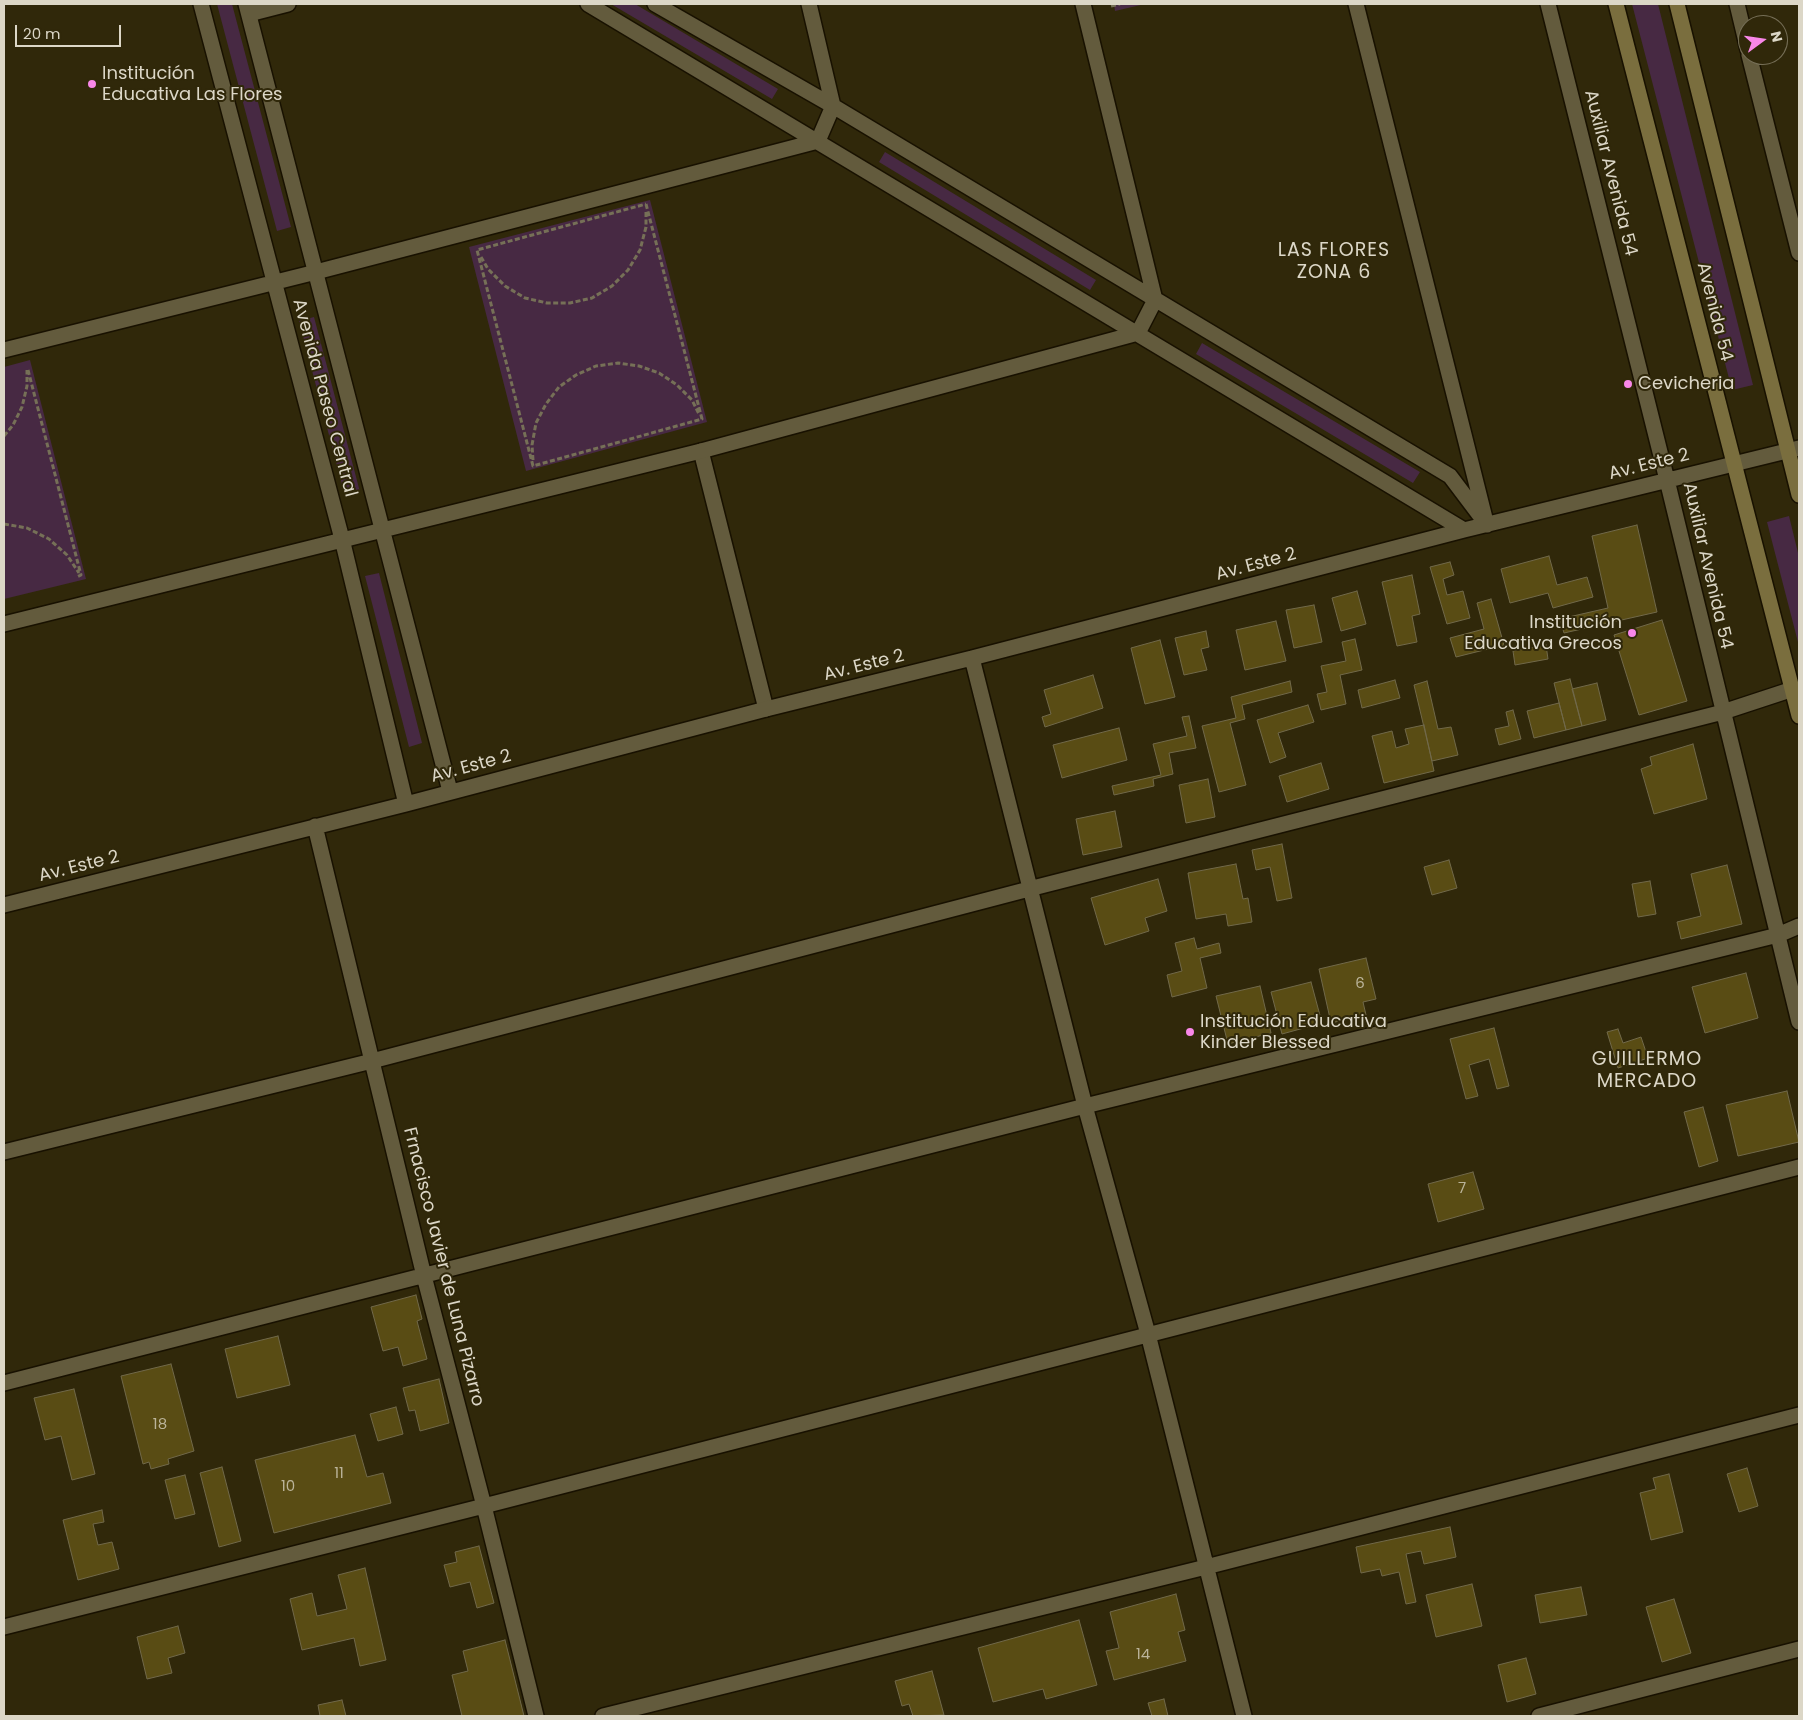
<!DOCTYPE html>
<html>
<head>
<meta charset="utf-8">
<style>
	body { margin:0 }
	#map { position:relative; width:1803px; height:1720px; overflow:hidden; background:#30280a; font-family:Poppins,sans-serif }
	canvas { display:block }
	.frame { position:absolute; inset:0; border:5px solid #dcd7c7; pointer-events:none }
	.north { position:absolute; left:1738px; top:15px; width:50px; height:50px; box-sizing:border-box; background:#30280a; border:1px solid #756e56; border-radius:50%; rotate:76deg; font-size:14px; font-weight:700; line-height:20px; text-align:center; color:#dcd7c7 }
	.north::after { content:''; display:block; margin:auto; width:18px; height:22px; background:#f987e9; clip-path:polygon(50% 0,100% 100%,50% 72%,0 100%) }
	.scale { position:absolute; left:15px; top:25px; width:106px; height:22px; box-sizing:border-box; border:2px solid #dcd7c7; border-top:0; padding-left:6px; font-size:15px; line-height:18px; white-space:nowrap; color:#dcd7c7; -webkit-text-stroke:4px #30280a; paint-order:stroke }
</style>
</head>
<body>
<div id="map">
<canvas width="1803" height="1720"></canvas>
<div class="frame"></div>
<div class="north">N</div>
<div class="scale">20 m</div>
</div>
<script>
const g = document.querySelector('canvas').getContext('2d');
g.lineJoin = 'round';
function paint(path, color) {
  g.fillStyle = color;
  g.fill(path, 'evenodd');
}
function toPath(rows) {
  const path = new Path2D();
  for (const r of rows) {
    path.moveTo(r[0], r[1]);
    for (let i = 2; i < r.length; i += 2) path.lineTo(r[i], r[i + 1]);
  }
  return path;
}
function strokePath(path, color, width, dash) {
  g.strokeStyle = color;
  g.lineWidth = width;
  g.lineCap = dash ? 'butt' : 'round';
  g.setLineDash(dash || []);
  g.stroke(path);
}
function write(font, color, halo, rows, align = 'center') {
  g.font = font + ' Poppins,sans-serif';
  g.lineWidth = 4;
  g.setLineDash([]);
  g.textBaseline = 'middle';
  g.strokeStyle = halo;
  g.fillStyle = color;
  for (const [text, x, y, turn = 0] of rows) {
    g.save();
    g.translate(x, y);
    g.rotate((+turn || 0) * Math.PI / 180);
    g.textAlign = isNaN(turn) ? turn : align;
    if (halo) g.strokeText(text, 0, 0);
    g.fillText(text, 0, 0);
    g.restore();
  }
}
paint(toPath([
	[217,4,232,4,291,227,277,231],
	[611,4,635,4,778,89,772,99],
	[1114,4,1145,4,1115,11],
	[1632,4,1658,4,1753,385,1732,390],
	[885,152,1096,280,1090,290,879,162],
	[650,200,707,422,526,471,469,247],
	[314,317,360,492,345,496,299,321],
	[1202,343,1420,472,1413,483,1196,354],
	[30,360,86,579,4,599,4,367],
	[1789,516,1799,557,1799,646,1767,522],
	[379,573,422,743,409,747,365,576]
]), '#472943');
const building = toPath([
	[1637,525,1657,612,1564,633,1560,619,1608,608,1592,536,1637,525],
	[1549,556,1557,585,1587,577,1593,597,1553,608,1548,593,1510,603,1501,569,1549,556],
	[1450,562,1454,575,1443,579,1447,595,1463,591,1470,618,1447,624,1430,567,1450,562],
	[1412,575,1420,614,1412,616,1417,642,1397,646,1382,582,1412,575],
	[1357,591,1366,624,1341,631,1332,598,1357,591],
	[1491,599,1504,645,1456,657,1450,638,1484,629,1477,603,1491,599],
	[1314,605,1322,642,1294,648,1286,610,1314,605],
	[1662,620,1687,701,1639,715,1614,635,1662,620],
	[1276,621,1286,661,1245,670,1236,630,1276,621],
	[1206,631,1209,647,1201,649,1207,670,1184,675,1175,638,1206,631],
	[1355,639,1362,670,1340,675,1346,704,1321,710,1317,694,1327,692,1321,666,1346,661,1342,642,1355,639],
	[1160,640,1175,697,1145,704,1131,648,1160,640],
	[1546,645,1548,659,1515,665,1513,651,1546,645],
	[1093,675,1103,708,1045,727,1042,717,1051,714,1044,690,1093,675],
	[1570,679,1582,726,1566,730,1554,683,1570,679],
	[1395,680,1400,698,1362,708,1358,690,1395,680],
	[1290,681,1292,692,1242,705,1245,719,1230,723,1246,785,1219,792,1202,726,1236,718,1231,697,1290,681],
	[1427,681,1438,729,1451,727,1458,755,1432,761,1414,685,1427,681],
	[1597,683,1606,720,1582,726,1572,689,1597,683],
	[1559,703,1566,730,1534,738,1527,711,1559,703],
	[1308,705,1314,722,1278,733,1286,757,1270,763,1257,720,1308,705],
	[1513,710,1521,739,1499,745,1495,729,1509,726,1506,712,1513,710],
	[1189,716,1196,748,1169,753,1173,774,1153,779,1154,786,1114,795,1112,786,1161,775,1153,744,1187,736,1182,717,1189,716],
	[1424,725,1434,771,1384,783,1372,736,1392,731,1396,748,1409,744,1405,729,1424,725],
	[1119,728,1127,760,1062,778,1053,745,1119,728],
	[1693,744,1707,799,1654,814,1641,769,1652,765,1650,757,1693,744],
	[1321,763,1329,789,1287,802,1279,776,1321,763],
	[1208,779,1215,817,1186,823,1179,785,1208,779],
	[1115,811,1122,847,1083,855,1076,819,1115,811],
	[1282,844,1292,898,1277,901,1270,867,1256,870,1252,850,1282,844],
	[1449,860,1457,888,1432,895,1424,867,1449,860],
	[1236,864,1243,899,1248,898,1252,922,1228,926,1226,914,1196,919,1188,873,1236,864],
	[1727,865,1742,924,1681,939,1677,922,1701,916,1691,874,1727,865],
	[1158,879,1167,911,1145,918,1149,931,1105,945,1091,898,1158,879],
	[1650,881,1656,914,1638,917,1632,884,1650,881],
	[1194,938,1197,949,1219,943,1221,953,1200,958,1207,988,1172,997,1167,975,1182,971,1175,943,1194,938],
	[1366,958,1376,999,1363,1002,1366,1015,1331,1023,1319,969,1366,958],
	[1746,973,1758,1018,1705,1033,1692,987,1746,973],
	[1311,982,1322,1023,1282,1034,1271,992,1311,982],
	[1260,986,1271,1033,1228,1044,1216,996,1260,986],
	[1494,1028,1509,1086,1497,1089,1489,1059,1469,1065,1478,1096,1466,1099,1450,1039,1494,1028],
	[1618,1029,1623,1043,1641,1037,1648,1058,1618,1068,1607,1032,1618,1029],
	[1787,1091,1799,1142,1738,1156,1726,1105,1787,1091],
	[1703,1107,1718,1161,1699,1167,1684,1112,1703,1107],
	[1473,1172,1484,1209,1438,1222,1428,1184,1473,1172],
	[416,1295,422,1319,417,1321,427,1359,403,1366,398,1347,383,1351,371,1307,416,1295],
	[278,1336,290,1385,237,1398,225,1349,278,1336],
	[171,1364,194,1451,168,1459,169,1464,151,1469,149,1462,143,1464,121,1376,171,1364],
	[439,1379,449,1423,420,1431,415,1410,409,1411,403,1388,439,1379],
	[74,1389,95,1474,72,1480,61,1436,45,1440,34,1398,74,1389],
	[396,1407,403,1434,378,1441,370,1414,396,1407],
	[355,1435,367,1477,383,1473,391,1503,274,1533,255,1460,355,1435],
	[222,1467,241,1541,219,1547,200,1473,222,1467],
	[1747,1468,1758,1506,1739,1512,1727,1474,1747,1468],
	[1669,1474,1683,1532,1651,1540,1640,1493,1656,1489,1653,1478,1669,1474],
	[185,1475,195,1514,175,1519,165,1480,185,1475],
	[102,1510,104,1522,93,1524,98,1545,112,1542,119,1569,78,1580,63,1520,102,1510],
	[1450,1527,1456,1557,1424,1564,1421,1551,1406,1554,1416,1602,1406,1604,1399,1572,1382,1576,1380,1569,1361,1573,1356,1547,1450,1527],
	[479,1546,494,1603,477,1608,470,1582,450,1587,444,1565,457,1562,455,1552,479,1546],
	[365,1568,386,1660,360,1666,354,1638,302,1650,290,1599,312,1593,317,1616,347,1609,338,1575,365,1568],
	[1472,1584,1482,1626,1436,1637,1426,1595,1472,1584],
	[1581,1587,1587,1615,1540,1623,1535,1595,1581,1587],
	[1176,1594,1185,1630,1178,1632,1186,1661,1114,1680,1106,1651,1119,1648,1110,1612,1176,1594],
	[1674,1599,1691,1653,1662,1662,1646,1607,1674,1599],
	[1079,1620,1097,1685,1046,1699,1043,1689,993,1702,978,1648,1079,1620],
	[178,1626,185,1653,168,1658,172,1673,147,1679,137,1637,178,1626],
	[505,1640,524,1716,462,1716,452,1675,468,1671,463,1651,505,1640],
	[1526,1658,1536,1694,1507,1702,1498,1665,1526,1658],
	[932,1671,944,1715,913,1716,909,1704,902,1706,895,1681,932,1671],
	[1164,1699,1168,1716,1152,1716,1148,1703,1164,1699],
	[342,1700,346,1716,320,1716,318,1705,342,1700]
]);
paint(building, '#594c14');
strokePath(building, '#71694a', 1);
const lane = toPath([
	[701,451,766,709]
]);
const street = toPath([
	[201,4,342,539,406,804],
	[246,4,450,791],
	[588,4,1464,530],
	[655,4,833,106,1450,476,1487,525],
	[1356,4,1485,518],
	[1548,4,1667,480,1799,1022],
	[1737,4,1748,50],
	[249,14,288,4],
	[1749,55,1799,253],
	[4,350,316,272,818,141,833,106,809,4],
	[4,624,701,451,1138,333,1155,300,1083,4],
	[972,658,1085,1106,1148,1334,1244,1716],
	[315,826,424,1276,484,1506,536,1716],
	[4,905,406,804,766,709,972,658,1464,530,1799,448],
	[4,1152,372,1061,1029,889,1723,712,1793,689],
	[4,1383,1085,1106,1778,935,1799,926],
	[4,1627,484,1506,1799,1167],
	[603,1716,1206,1567,1799,1415],
	[1539,1716,1799,1649]
]);
const secondary = toPath([
	[1616,4,1799,716],
	[1677,4,1799,495]
]);
strokePath(lane, '#181100', 18);
strokePath(street, '#181100', 18);
strokePath(secondary, '#181100', 18);
strokePath(toPath([
	[1111,6,1120,4],
	[646,204,702,419,533,466,477,250,646,204],
	[481,257,488,269,505,286,525,298,547,303,570,303,592,298,612,286,628,270,640,250,646,227,646,211],
	[28,370,81,575,77,577],
	[4,436,13,425,22,407,27,386,27,370],
	[533,460,532,445,536,423,546,404,559,387,576,375,596,366,618,363,639,366,659,373,677,385,692,400,699,414],
	[4,524,27,528,49,539,67,555,79,573]
]), '#767057', 3, [5, 2.5]);
strokePath(lane, '#635b3d', 15);
strokePath(street, '#635b3d', 15);
strokePath(secondary, '#7a6e3e', 15);
for (const [x, y, r, color] of [
	[92,84,5,"#f987e9"],
	[1628,384,5,"#f987e9"],
	[1632,633,5,"#f987e9"],
	[1190,1032,5,"#f987e9"]
]) {
  const dot = new Path2D();
  dot.arc(x, y, r, 0, 2 * Math.PI);
  g.fillStyle = color;
  g.fill(dot);
  strokePath(dot, '#30280a', 2);
}
write('15px', '#bbb49a', null, [
	["6",1360,984],
	["7",1462,1189],
	["18",160,1425],
	["11",339,1474],
	["10",288,1487],
	["14",1143,1655]
]);
write('18px', '#dcd7c7', '#30280a', [
	["Institución",102,74],
	["Educativa Las Flores",102,95],
	["Cevicheria",1638,384],
	["Institución",1622,623,"right"],
	["Educativa Grecos",1622,644,"right"],
	["Institución Educativa",1200,1022],
	["Kinder Blessed",1200,1043]
], 'left');
write('18px', '#dcd7c7', '#30280a', [
	["Auxiliar Avenida 54",1610,173,76],
	["Avenida 54",1714,312,76],
	["Avenida Paseo Central",324,398,75],
	["Av. Este 2",1649,465,-14],
	["Av. Este 2",1256,565,-15],
	["Auxiliar Avenida 54",1707,566,77],
	["Av. Este 2",864,666,-14],
	["Av. Este 2",471,767,-15],
	["Av. Este 2",79,867,-14],
	["Frnacisco Javier de Luna Pizarro",443,1267,76]
]);
g.letterSpacing = '1px';
write('19px', '#dcd7c7', '#30280a', [
	["LAS FLORES",1334,251],
	["ZONA 6",1334,273],
	["GUILLERMO",1647,1060],
	["MERCADO",1647,1082]
]);
g.letterSpacing = '0px';
</script>
</body>
</html>
